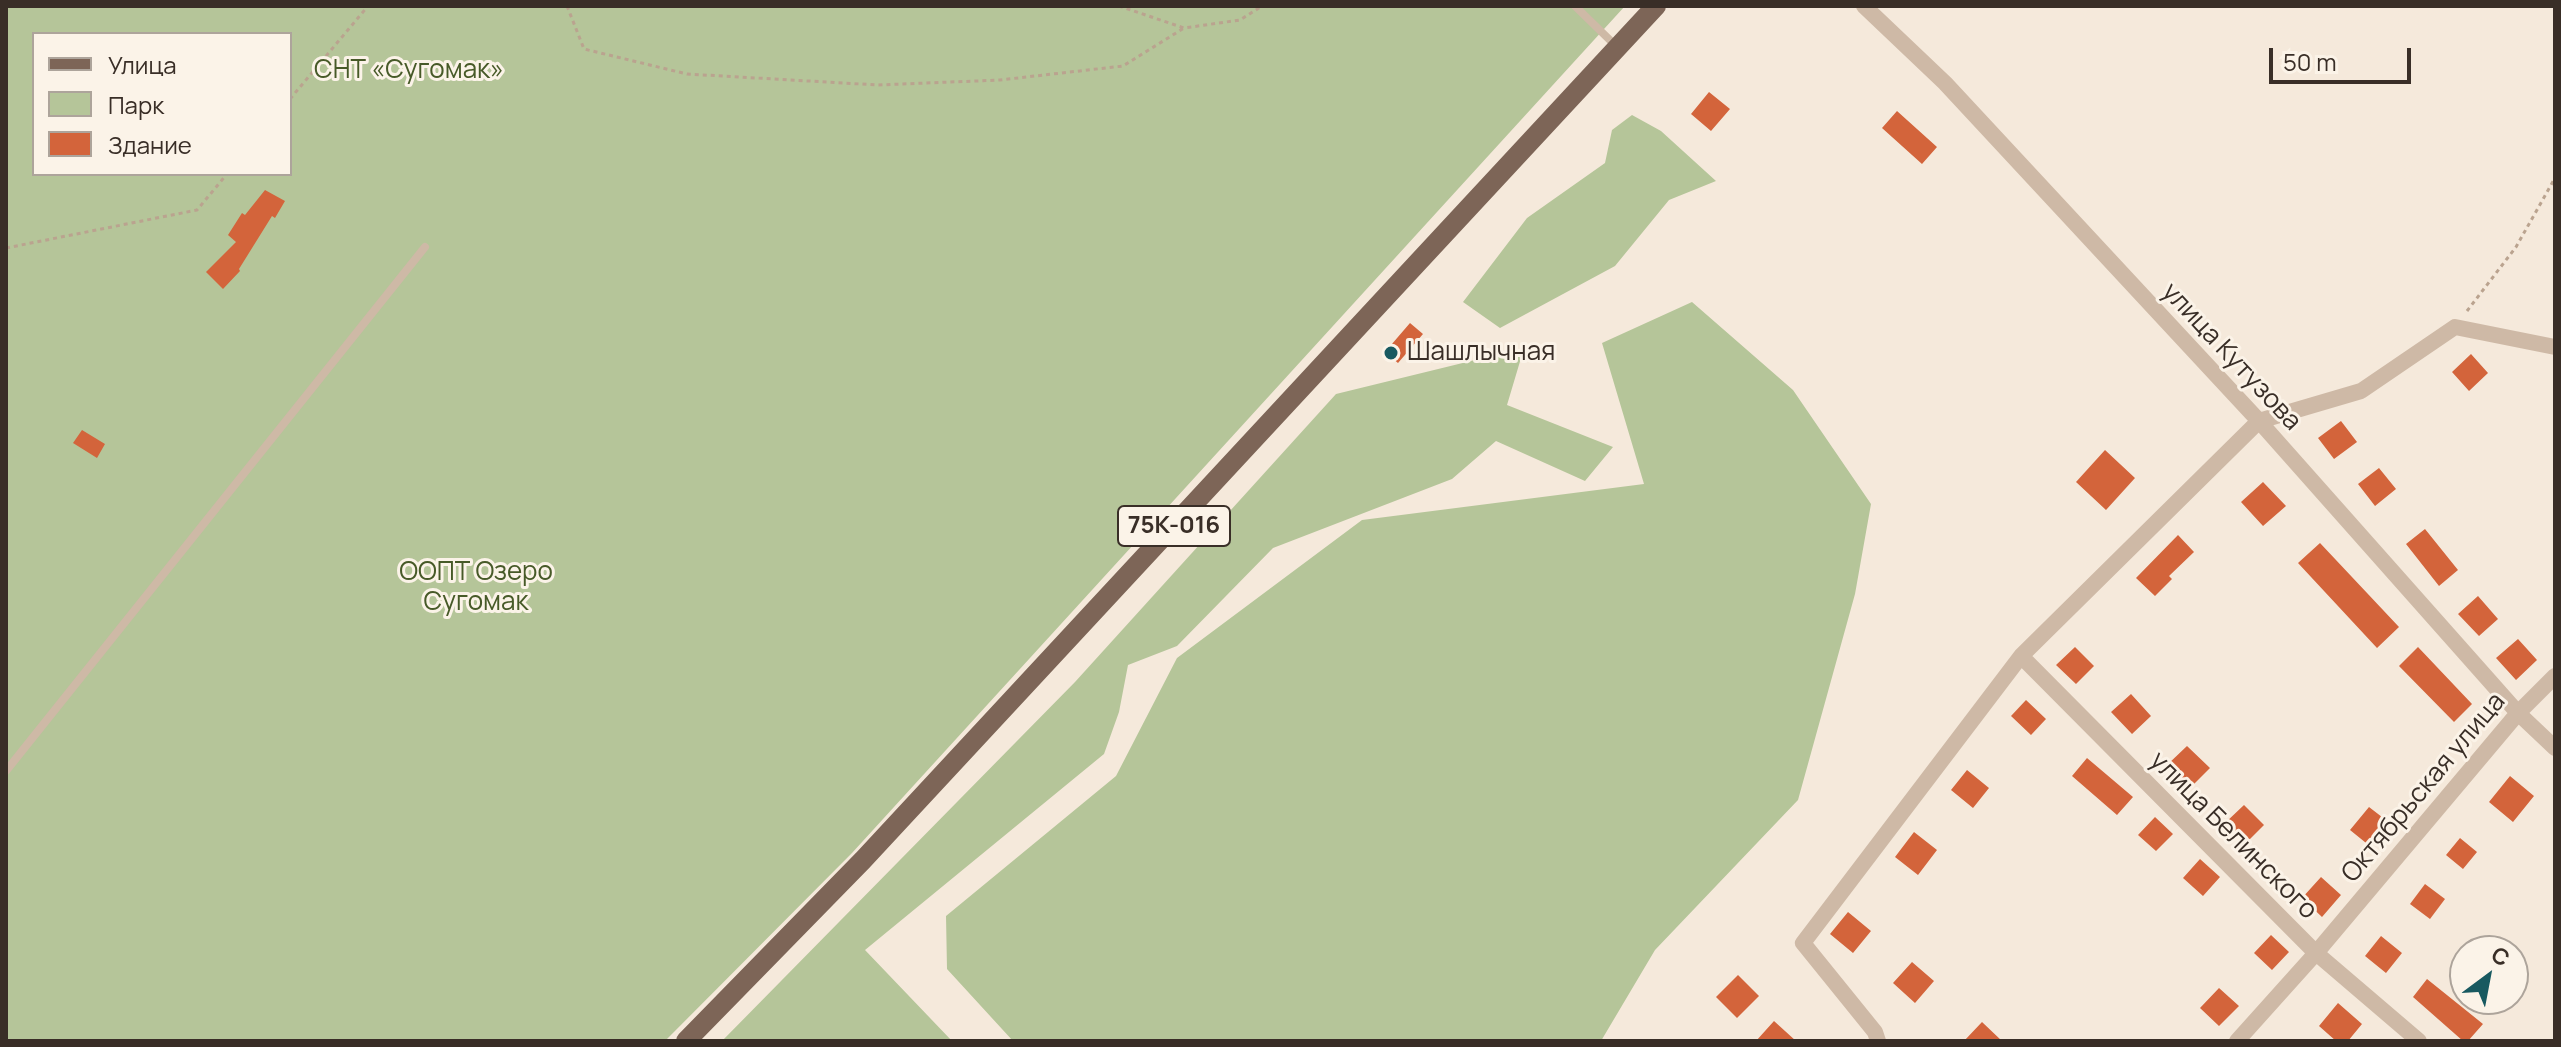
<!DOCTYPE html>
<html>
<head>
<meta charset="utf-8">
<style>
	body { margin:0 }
	#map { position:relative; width:2561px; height:1047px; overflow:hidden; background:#f5e9db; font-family:Manrope,sans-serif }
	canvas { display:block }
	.frame { position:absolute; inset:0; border:8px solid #392e27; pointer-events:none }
	.legend { position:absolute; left:32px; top:32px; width:260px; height:144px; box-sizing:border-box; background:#fbf3e8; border:2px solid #ada49b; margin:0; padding:10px 14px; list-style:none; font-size:24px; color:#392e27 }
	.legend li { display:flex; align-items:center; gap:16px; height:40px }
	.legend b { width:40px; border:2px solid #ada49b }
	.north { position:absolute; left:2449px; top:935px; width:80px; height:80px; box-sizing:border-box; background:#fbf3e8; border:2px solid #ada49b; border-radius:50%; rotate:32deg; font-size:22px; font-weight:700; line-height:32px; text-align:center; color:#392e27 }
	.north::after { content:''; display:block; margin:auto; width:28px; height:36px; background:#185960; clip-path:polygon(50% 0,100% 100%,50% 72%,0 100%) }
	.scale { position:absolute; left:2269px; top:48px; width:142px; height:36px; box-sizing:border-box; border:4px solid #392e27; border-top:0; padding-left:10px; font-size:24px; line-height:28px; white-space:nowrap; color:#392e27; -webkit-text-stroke:6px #fbf3e8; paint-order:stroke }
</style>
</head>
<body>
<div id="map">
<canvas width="2561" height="1047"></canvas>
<div class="frame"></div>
<ul class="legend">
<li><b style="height:10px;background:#7d6557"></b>Улица</li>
<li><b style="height:22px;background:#b5c599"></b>Парк</li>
<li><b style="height:22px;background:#d3643b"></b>Здание</li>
</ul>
<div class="north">С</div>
<div class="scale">50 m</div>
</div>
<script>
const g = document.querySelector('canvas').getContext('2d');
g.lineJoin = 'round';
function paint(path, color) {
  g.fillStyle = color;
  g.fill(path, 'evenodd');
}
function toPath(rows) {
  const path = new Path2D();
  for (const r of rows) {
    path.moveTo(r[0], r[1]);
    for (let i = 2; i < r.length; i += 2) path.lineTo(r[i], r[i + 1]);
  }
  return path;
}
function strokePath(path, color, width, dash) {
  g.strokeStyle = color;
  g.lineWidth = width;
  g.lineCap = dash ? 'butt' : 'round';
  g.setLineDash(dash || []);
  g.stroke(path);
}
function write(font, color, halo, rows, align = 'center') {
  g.font = font + ' Manrope,sans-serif';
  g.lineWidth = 6;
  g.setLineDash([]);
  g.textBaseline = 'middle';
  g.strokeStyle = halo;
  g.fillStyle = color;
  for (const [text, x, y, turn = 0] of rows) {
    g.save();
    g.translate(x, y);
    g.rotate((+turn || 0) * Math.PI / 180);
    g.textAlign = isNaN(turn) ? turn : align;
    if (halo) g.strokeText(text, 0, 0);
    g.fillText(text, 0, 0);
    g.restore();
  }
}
paint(toPath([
	[6,6,1625,6,852,853,665,1041,6,1041],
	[34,34,290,34,290,174,34,174],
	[1632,115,1661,131,1716,181,1669,200,1615,266,1500,328,1463,302,1527,218,1605,163,1612,130],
	[1692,302,1793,390,1871,504,1855,594,1798,800,1655,950,1601,1041,1013,1041,947,969,946,916,1116,776,1177,658,1362,520,1644,484,1602,343],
	[1524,348,1507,405,1613,447,1585,481,1496,441,1452,479,1273,548,1177,646,1128,665,1119,712,1104,754,865,950,952,1041,722,1041,1075,682,1336,394]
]), '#b5c599');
paint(toPath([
	[1709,92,1730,109,1711,131,1691,114],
	[1897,111,1937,147,1922,164,1882,128],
	[265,190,285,201,275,218,272,216,239,269,240,271,223,289,206,272,236,242,228,235,242,213,245,215],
	[1410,323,1423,334,1398,363,1385,352],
	[2471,354,2488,373,2469,391,2452,372],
	[2341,421,2357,442,2334,459,2318,438],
	[82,430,105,444,97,458,73,443],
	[2105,450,2135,478,2106,510,2076,482],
	[2379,468,2396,489,2375,506,2358,484],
	[2263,482,2286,506,2263,526,2241,502],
	[2425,529,2458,570,2439,586,2406,544],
	[2178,535,2194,552,2169,576,2172,579,2155,596,2136,578],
	[2320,543,2399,627,2377,648,2298,563],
	[2478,596,2498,619,2479,636,2458,614],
	[2518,639,2537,660,2516,680,2496,658],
	[2075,647,2094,666,2076,684,2056,665],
	[2418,647,2472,704,2454,722,2399,666],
	[2131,694,2151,716,2132,734,2111,712],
	[2026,700,2046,719,2031,735,2011,716],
	[2187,746,2210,768,2189,789,2166,766],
	[2087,758,2133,797,2117,815,2072,776],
	[1967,770,1989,788,1973,808,1951,790],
	[2510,776,2534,796,2513,822,2489,802],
	[2244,805,2264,825,2245,844,2225,823],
	[2369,807,2391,824,2371,847,2350,830],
	[2155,817,2173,834,2156,851,2138,835],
	[1914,832,1937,850,1918,875,1895,857],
	[2460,838,2477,852,2463,869,2446,855],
	[2200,859,2220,877,2203,896,2183,878],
	[2321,877,2341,895,2322,917,2302,898],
	[2425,884,2445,899,2430,919,2410,904],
	[1848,912,1871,931,1853,953,1830,934],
	[2271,935,2289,952,2272,970,2254,953],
	[2381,936,2402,953,2386,973,2365,956],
	[1912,962,1934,981,1915,1003,1893,983],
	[1738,975,1759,996,1737,1018,1716,997],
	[2427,979,2483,1024,2468,1041,2463,1041,2413,997],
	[2219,988,2239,1006,2219,1026,2200,1008],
	[2338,1003,2362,1024,2348,1041,2336,1041,2319,1026],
	[1774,1021,1796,1041,1756,1041],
	[1982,1022,2002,1041,1964,1041]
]), '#d3643b');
strokePath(toPath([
	[567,6,584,49,687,74,878,85,1000,80,1123,66,1184,28],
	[1119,6,1184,28,1240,20,1262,6],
	[290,99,368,6],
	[6,248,197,210,227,174],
	[2467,311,2516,247,2555,178]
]), '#baa38f', 3, [4, 4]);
strokePath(toPath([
	[1575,6,1618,48],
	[6,771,425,247]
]), '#ceb9a6', 8);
strokePath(toPath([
	[1864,6,1945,83,2259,421,2518,713,2555,748],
	[2021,656,2316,953,2419,1041],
	[1878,1041,1875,1032,1803,943,2021,656,2259,421,2361,391,2455,327,2555,347],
	[2237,1041,2316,953,2518,713,2555,676]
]), '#ceb9a6', 16);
strokePath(toPath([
	[686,1041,863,860,1656,6]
]), '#7d6557', 20);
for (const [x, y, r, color] of [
	[1391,353,8,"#185960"]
]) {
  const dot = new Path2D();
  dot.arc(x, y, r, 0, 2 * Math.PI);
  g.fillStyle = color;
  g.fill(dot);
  strokePath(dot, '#fbf3e8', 3);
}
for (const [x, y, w] of [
	[1174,526,112]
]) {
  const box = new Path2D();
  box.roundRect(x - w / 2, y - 20, w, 40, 6);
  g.fillStyle = '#fbf3e8';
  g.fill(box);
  strokePath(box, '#392e27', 2);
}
write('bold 24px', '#392e27', null, [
	["75К-016",1174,526]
]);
write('26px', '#475a28', '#fbf3e8', [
	["СНТ «Сугомак»",409,71],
	["ООПТ Озеро",476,573],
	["Сугомак",476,603]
]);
write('26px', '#392e27', '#fbf3e8', [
	["Шашлычная",1407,353]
], 'left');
write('26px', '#392e27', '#fbf3e8', [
	["улица Кутузова",2231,357,47],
	["Октябрьская улица",2424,788,-50],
	["улица Белинского",2233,836,45]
]);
</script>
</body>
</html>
